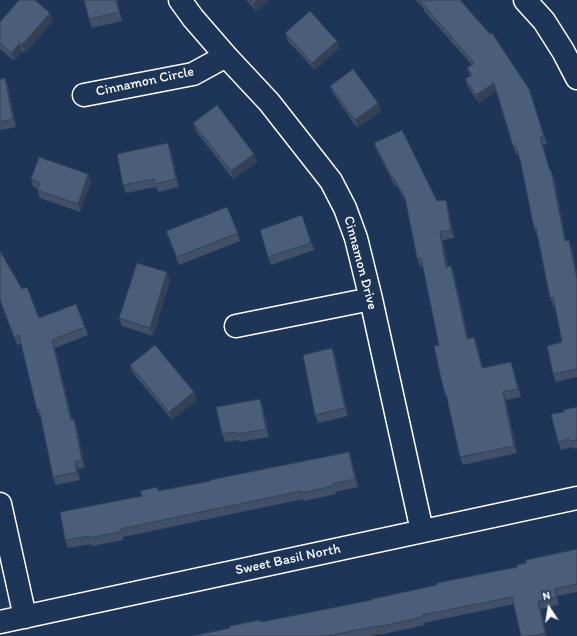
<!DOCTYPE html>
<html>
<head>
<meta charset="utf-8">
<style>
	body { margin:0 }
	#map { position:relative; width:577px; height:636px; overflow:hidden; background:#1d3557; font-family:Itim,sans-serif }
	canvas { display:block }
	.north { position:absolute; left:529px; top:588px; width:40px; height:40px; -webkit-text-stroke:3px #1d3557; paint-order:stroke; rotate:348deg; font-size:11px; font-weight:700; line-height:16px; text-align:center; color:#fff }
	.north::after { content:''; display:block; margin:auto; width:14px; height:18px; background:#fff; clip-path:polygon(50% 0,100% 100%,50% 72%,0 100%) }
</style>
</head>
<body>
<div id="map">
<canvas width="577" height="636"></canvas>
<div class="north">N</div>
</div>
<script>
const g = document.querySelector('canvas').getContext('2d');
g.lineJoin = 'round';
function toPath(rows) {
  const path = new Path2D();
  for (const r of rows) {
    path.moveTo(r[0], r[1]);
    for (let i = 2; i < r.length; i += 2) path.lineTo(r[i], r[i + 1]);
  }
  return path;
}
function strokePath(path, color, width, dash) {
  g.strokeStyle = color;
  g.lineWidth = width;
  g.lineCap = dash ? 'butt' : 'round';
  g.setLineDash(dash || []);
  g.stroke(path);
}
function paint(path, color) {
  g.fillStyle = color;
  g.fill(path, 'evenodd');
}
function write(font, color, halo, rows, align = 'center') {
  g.font = font + ' Itim,sans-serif';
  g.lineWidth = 3.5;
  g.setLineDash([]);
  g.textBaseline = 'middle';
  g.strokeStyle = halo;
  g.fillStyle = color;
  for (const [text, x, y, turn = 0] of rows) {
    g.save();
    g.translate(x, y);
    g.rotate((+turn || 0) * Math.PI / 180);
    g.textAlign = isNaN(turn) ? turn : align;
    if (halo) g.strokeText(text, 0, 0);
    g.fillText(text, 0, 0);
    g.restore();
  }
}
const street = toPath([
	[180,0,193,18,226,56,269,102,331,181,345,208,356,238,371,299,422,531],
	[525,0,544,21,563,51,577,78],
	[84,95,193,74,226,56],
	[236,326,371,299],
	[0,504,25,617],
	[0,622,577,498]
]);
strokePath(street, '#fff', 25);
strokePath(street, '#1d3557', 22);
paint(toPath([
	[84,0,117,0,122,21,92,28,89,19],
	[246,0,269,0,256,11],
	[416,0,460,0,529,89,547,144,543,145,550,170,551,170,554,178,566,241,572,248,577,273,577,377,556,382,553,374,562,342,555,305,553,306,550,298,537,236,534,228,521,164,518,154,516,154,513,146,496,91,479,103,468,87,465,79,470,76,467,68,472,65,424,11,423,8],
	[53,21,25,53,22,51,14,61,0,49,0,22],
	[285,33,337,41,339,48,315,70,288,41],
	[0,79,8,86,16,127,0,130],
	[330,86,378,103,381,111,357,128,333,93],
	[193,123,257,162,233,179,196,131],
	[374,143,437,201,446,200,448,207,454,238,443,240,448,266,451,266,454,274,468,338,474,337,477,345,483,368,514,370,521,397,506,400,517,453,463,465,460,457,447,399,440,374,439,345,423,266,420,266,417,258,406,202,397,186,395,186,377,151],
	[171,151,179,187,158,192,156,187,126,193,123,185],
	[88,174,91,182,80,212,40,198,37,190,38,189,33,187,31,179],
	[227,207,240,241,179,265,169,239],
	[302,215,314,250,271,265,268,257],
	[170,280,153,336,122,326,119,318],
	[0,300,39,318,76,304,88,335,55,348,72,419,77,427,85,468,78,469,80,480,56,485,53,477,41,417,40,417,37,410,21,344,17,345],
	[332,348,335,356,348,416,318,423,315,415],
	[130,365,197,400,172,420,133,373],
	[263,407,269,437,239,442,239,440,225,442,222,434],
	[577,407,577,448,573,449,572,447,561,450,558,442,564,412],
	[349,452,352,460,358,487,335,492,336,494,304,501,303,499,123,537,123,540,92,546,91,544,68,548,65,540,157,487,159,491],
	[577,549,577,592,557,596,559,605,541,609,547,636,521,636,514,604,424,623,425,625,380,635,380,634,370,636,192,636,372,600,437,585,517,567,526,563]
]), '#405068');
paint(toPath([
	[116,0,117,0,122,21,119,12],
	[257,0,269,0,256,11,253,4],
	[50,13,53,21,25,53,22,45],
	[337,41,339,48,315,70,312,63],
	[20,43,22,51,14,61,11,53],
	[5,78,8,86,16,127,13,119],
	[494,83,497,91,479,103,476,95],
	[529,89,532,96,547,144,544,136],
	[378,103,381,111,357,128,355,120],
	[540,137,552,178,551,170,554,178,568,249,565,241,550,171],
	[168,143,171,151,179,187,176,179],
	[254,154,257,162,233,179,231,171],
	[88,174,91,182,80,212,78,204],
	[446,200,448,207,454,238,451,230],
	[440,232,443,240,449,275,446,267],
	[569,240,572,248,577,273,577,279],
	[451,266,454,274,469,347,467,339],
	[167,272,170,280,153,336,150,328],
	[474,337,477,345,484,376,482,368],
	[52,340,55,348,74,427,71,420],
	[332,348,335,356,348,416,345,408],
	[511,362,514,370,521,397,518,389],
	[194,392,197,400,172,420,169,412],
	[503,392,506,400,517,453,514,446],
	[260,399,263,407,269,437,266,429],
	[74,419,77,427,85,468,82,460],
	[349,452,352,460,358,487,355,479],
	[75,462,78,469,80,480,77,472],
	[538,601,541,609,547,636,546,636,545,633]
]), '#344155');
const building = toPath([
	[19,0,35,0,50,13,22,45,20,43,11,53,0,43,0,22,19,0],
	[84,0,116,0,119,12,89,19,84,0],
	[250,0,257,0,253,4,250,0],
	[420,0,460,0,490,34,492,33,529,89,544,136,540,137,550,171,551,170,565,241,569,240,577,279,577,369,553,374,547,346,562,342,553,297,550,298,536,228,534,228,521,164,516,146,513,146,494,83,476,95,465,79,472,75,467,68,474,63,422,3,422,2,420,0],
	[310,11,337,41,312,63,285,33,310,11],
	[353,69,378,103,355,120,330,86,353,69],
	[5,78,13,119,0,122,0,79,5,78],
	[217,105,254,154,231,171,193,123,217,105],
	[402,130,437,201,446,200,451,230,440,232,446,267,451,266,467,339,474,337,482,368,511,362,518,389,503,392,514,446,460,457,446,394,445,394,440,374,434,346,439,345,421,258,417,258,405,198,394,178,392,178,374,143,402,130],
	[168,143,176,179,155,184,154,179,123,185,117,154,168,143],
	[39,157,88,174,78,204,37,190,40,183,31,179,39,157],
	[227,207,238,233,177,257,166,231,227,207],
	[302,215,311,243,268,257,260,230,302,215],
	[0,251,22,289,27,287,39,318,76,304,85,327,52,340,71,420,74,419,82,460,75,462,77,472,53,477,39,409,37,410,19,335,14,337,0,300,0,251],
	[137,263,167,272,150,328,119,318,137,263],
	[155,345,194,392,169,412,130,365,155,345],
	[332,348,345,408,315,415,303,355,332,348],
	[260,399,266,429,237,434,236,432,222,434,216,407,260,399],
	[577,407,577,440,570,441,569,439,558,442,551,414,564,412,563,410,577,407],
	[349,452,355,479,332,484,333,486,301,493,301,491,120,529,120,532,89,538,89,536,65,540,60,512,142,496,140,491,157,487,158,491,211,481,210,480,349,452],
	[577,549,577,584,554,589,557,597,538,601,545,633,532,636,521,636,512,597,422,615,422,617,378,627,377,626,327,636,192,636,230,628,230,626,260,620,261,622,372,600,372,599,437,585,437,583,517,567,517,565,526,563,526,560,577,549]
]);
paint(building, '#4a5d79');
strokePath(building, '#344155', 1);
write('14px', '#fff', '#1d3557', [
	["Cinnamon Circle",145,82,-12],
	["Cinnamon Drive",360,263,75],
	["Sweet Basil North",288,560,-12]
]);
</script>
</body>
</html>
